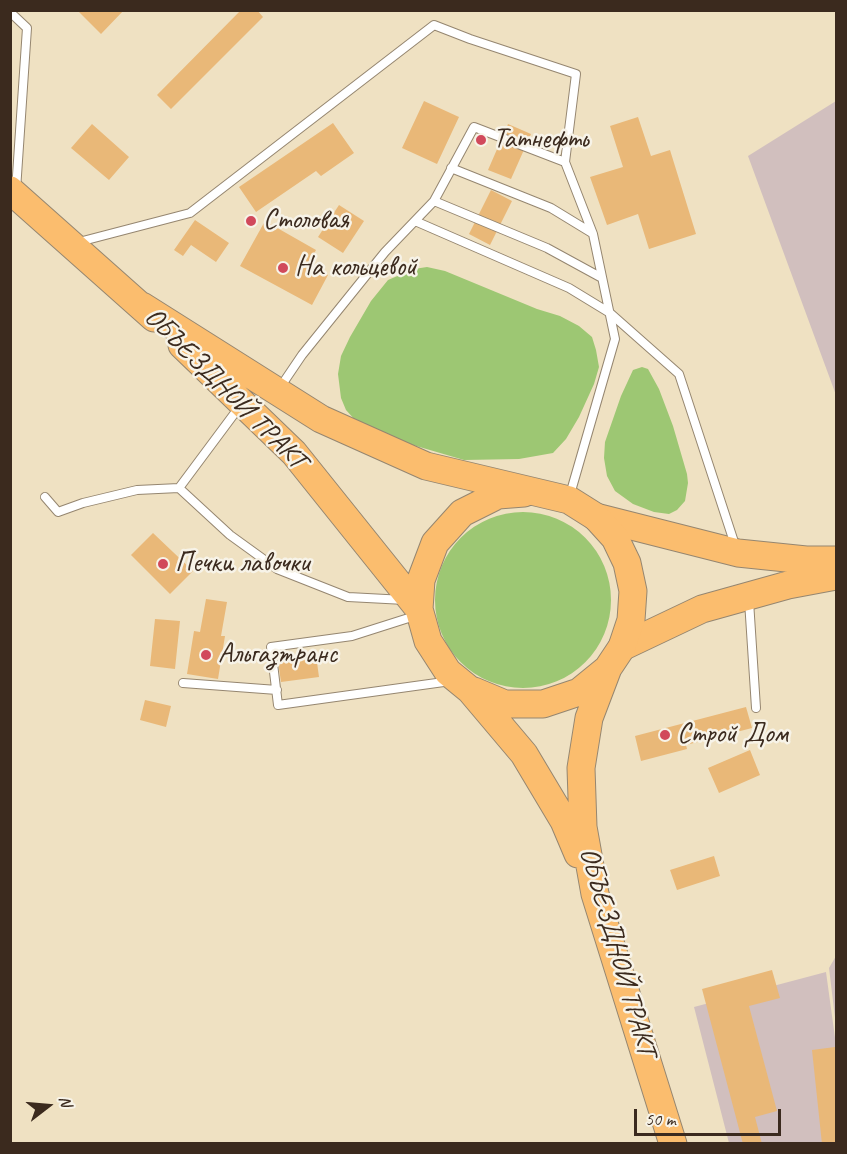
<!DOCTYPE html>
<html>
<head>
<meta charset="utf-8">
<style>
	body { margin:0 }
	#map { position:relative; width:847px; height:1154px; overflow:hidden; background:#efe1c2; font-family:Caveat,sans-serif }
	canvas { display:block }
	.frame { position:absolute; inset:0; border:12px solid #3b2a1e; pointer-events:none }
	.north { position:absolute; left:18px; top:1076px; width:60px; height:60px; -webkit-text-stroke:4px #f7f3e8; paint-order:stroke; rotate:74deg; font-size:16px; font-weight:700; line-height:24px; text-align:center; color:#3b2a1e }
	.north::after { content:''; display:block; margin:auto; width:21px; height:27px; background:#3b2a1e; clip-path:polygon(50% 0,100% 100%,50% 72%,0 100%) }
	.scale { position:absolute; left:634px; top:1109px; width:147px; height:27px; box-sizing:border-box; border:3px solid #3b2a1e; border-top:0; padding-left:8px; font-size:18px; line-height:21px; white-space:nowrap; color:#3b2a1e; -webkit-text-stroke:4px #f7f3e8; paint-order:stroke }
</style>
</head>
<body>
<div id="map">
<canvas width="847" height="1154"></canvas>
<div class="frame"></div>
<div class="north">N</div>
<div class="scale">50 m</div>
</div>
<script>
const g = document.querySelector('canvas').getContext('2d');
g.lineJoin = 'round';
function paint(path, color) {
  g.fillStyle = color;
  g.fill(path, 'evenodd');
}
function toPath(rows) {
  const path = new Path2D();
  for (const r of rows) {
    if (r.length === 3) {
      path.moveTo(r[0] + r[2], r[1]);
      path.arc(r[0], r[1], r[2], 0, 2 * Math.PI);
      continue;
    }
    path.moveTo(r[0], r[1]);
    for (let i = 2; i < r.length; i += 2) path.lineTo(r[i], r[i + 1]);
  }
  return path;
}
function strokePath(path, color, width, dash) {
  g.strokeStyle = color;
  g.lineWidth = width;
  g.lineCap = dash ? 'butt' : 'round';
  g.setLineDash(dash || []);
  g.stroke(path);
}
function write(font, color, halo, rows, align = 'center') {
  g.font = font + ' Caveat,sans-serif';
  g.lineWidth = 5;
  g.setLineDash([]);
  g.textBaseline = 'middle';
  g.strokeStyle = halo;
  g.fillStyle = color;
  for (const [text, x, y, turn = 0] of rows) {
    g.save();
    g.translate(x, y);
    g.rotate((+turn || 0) * Math.PI / 180);
    g.textAlign = isNaN(turn) ? turn : align;
    if (halo) g.strokeText(text, 0, 0);
    g.fillText(text, 0, 0);
    g.restore();
  }
}
paint(toPath([
	[836,101,836,395,748,156],
	[836,956,836,1026,829,968],
	[826,972,836,1045,836,1143,729,1143,694,1007]
]), '#d1bfbe');
paint(toPath([
	[427,267,445,271,537,309,560,316,579,326,592,337,596,350,599,367,594,384,579,417,566,439,553,453,519,459,464,460,406,443,356,421,346,410,341,398,338,374,341,356,350,337,371,301,388,280,414,269],
	[642,367,648,369,659,389,673,426,687,474,688,483,685,501,677,510,669,514,654,512,633,504,615,491,607,476,604,458,605,442,621,396,633,370],
	[523,600,88]
]), '#9dc773');
paint(toPath([
	[77,10,124,10,101,34],
	[241,10,257,10,263,17,171,109,157,95],
	[424,101,459,117,437,164,402,148],
	[638,117,651,156,670,150,696,234,649,249,638,214,607,225,590,177,623,167,610,126],
	[333,123,354,153,321,176,316,171,256,212,239,187],
	[92,124,129,157,109,180,71,148],
	[508,124,531,134,511,179,488,170],
	[491,190,512,201,490,245,469,234],
	[339,205,364,221,343,253,318,237],
	[195,220,229,243,216,262,191,245,183,256,174,250],
	[265,221,316,250,308,264,328,275,312,305,240,266],
	[153,533,193,571,170,594,131,555],
	[206,599,227,602,221,636,225,636,218,679,187,674,194,631,200,632],
	[155,619,180,621,175,669,150,666],
	[316,655,319,677,281,682,278,661],
	[145,700,171,706,166,727,140,720],
	[746,707,752,728,686,745,687,749,641,761,635,736],
	[750,750,760,775,719,793,708,768],
	[714,856,720,876,677,890,670,870],
	[772,970,780,998,749,1006,777,1111,755,1117,762,1144,743,1144,702,989],
	[835,1047,836,1064,836,1144,822,1144,812,1050]
]), '#e9b878');
const service = toPath([
	[10,12,27,28,16,190],
	[451,168,551,208,592,233],
	[434,201,547,248,602,278],
	[415,221,569,288,610,313,679,374,736,548],
	[75,243,190,213,434,25,470,39,576,74,565,162],
	[279,389,302,355,385,252,434,201,474,127,565,162,593,234,615,339,569,498],
	[240,406,179,488,230,535,277,569,348,597,405,600],
	[45,497,58,512,83,503,137,490,179,488],
	[749,601,756,708],
	[418,615,352,636,271,647,278,705,451,681],
	[183,683,277,690]
]);
const primary = toPath([
	[596,517,738,553,806,560,836,560],
	[622,647,702,609,788,585,836,576]
]);
const trunk = toPath([
	[10,190,154,318],
	[142,306,321,419,426,466,569,500,596,517,615,538,627,563,633,591,631,620,622,647,608,668,589,718,581,768,583,827,595,894,673,1144],
	[182,345,294,453,419,609],
	[524,493,498,495,462,513,435,543,421,580,419,609,428,641,448,672,470,690,524,754,564,821,578,854],
	[474,691,505,704,543,704,579,692,606,670]
]);
strokePath(service, '#958670', 10);
strokePath(primary, '#958670', 29);
strokePath(trunk, '#958670', 29);
strokePath(service, '#fff', 8);
strokePath(primary, '#fbbd6e', 27);
strokePath(trunk, '#fbbd6e', 27);
for (const [x, y, r, color] of [
	[481,140,6,"#d1495b"],
	[251,221,6,"#d1495b"],
	[283,268,6,"#d1495b"],
	[163,564,6,"#d1495b"],
	[206,655,6,"#d1495b"],
	[665,735,6,"#d1495b"]
]) {
  const dot = new Path2D();
  dot.arc(x, y, r, 0, 2 * Math.PI);
  g.fillStyle = color;
  g.fill(dot);
  strokePath(dot, '#f7f3e8', 2);
}
write('28px', '#3b2a1e', '#f7f3e8', [
	["Татнефть",493,140],
	["Столовая",263,221],
	["На кольцевой",295,268],
	["Печки лавочки",175,564],
	["Альгазтранс",218,655],
	["Строй Дом",677,735]
], 'left');
write('28px', '#3b2a1e', '#f7f3e8', [
	["ОБЪЕЗДНОЙ ТРАКТ",225,389,45],
	["ОБЪЕЗДНОЙ ТРАКТ",617,952,74]
]);
</script>
</body>
</html>
